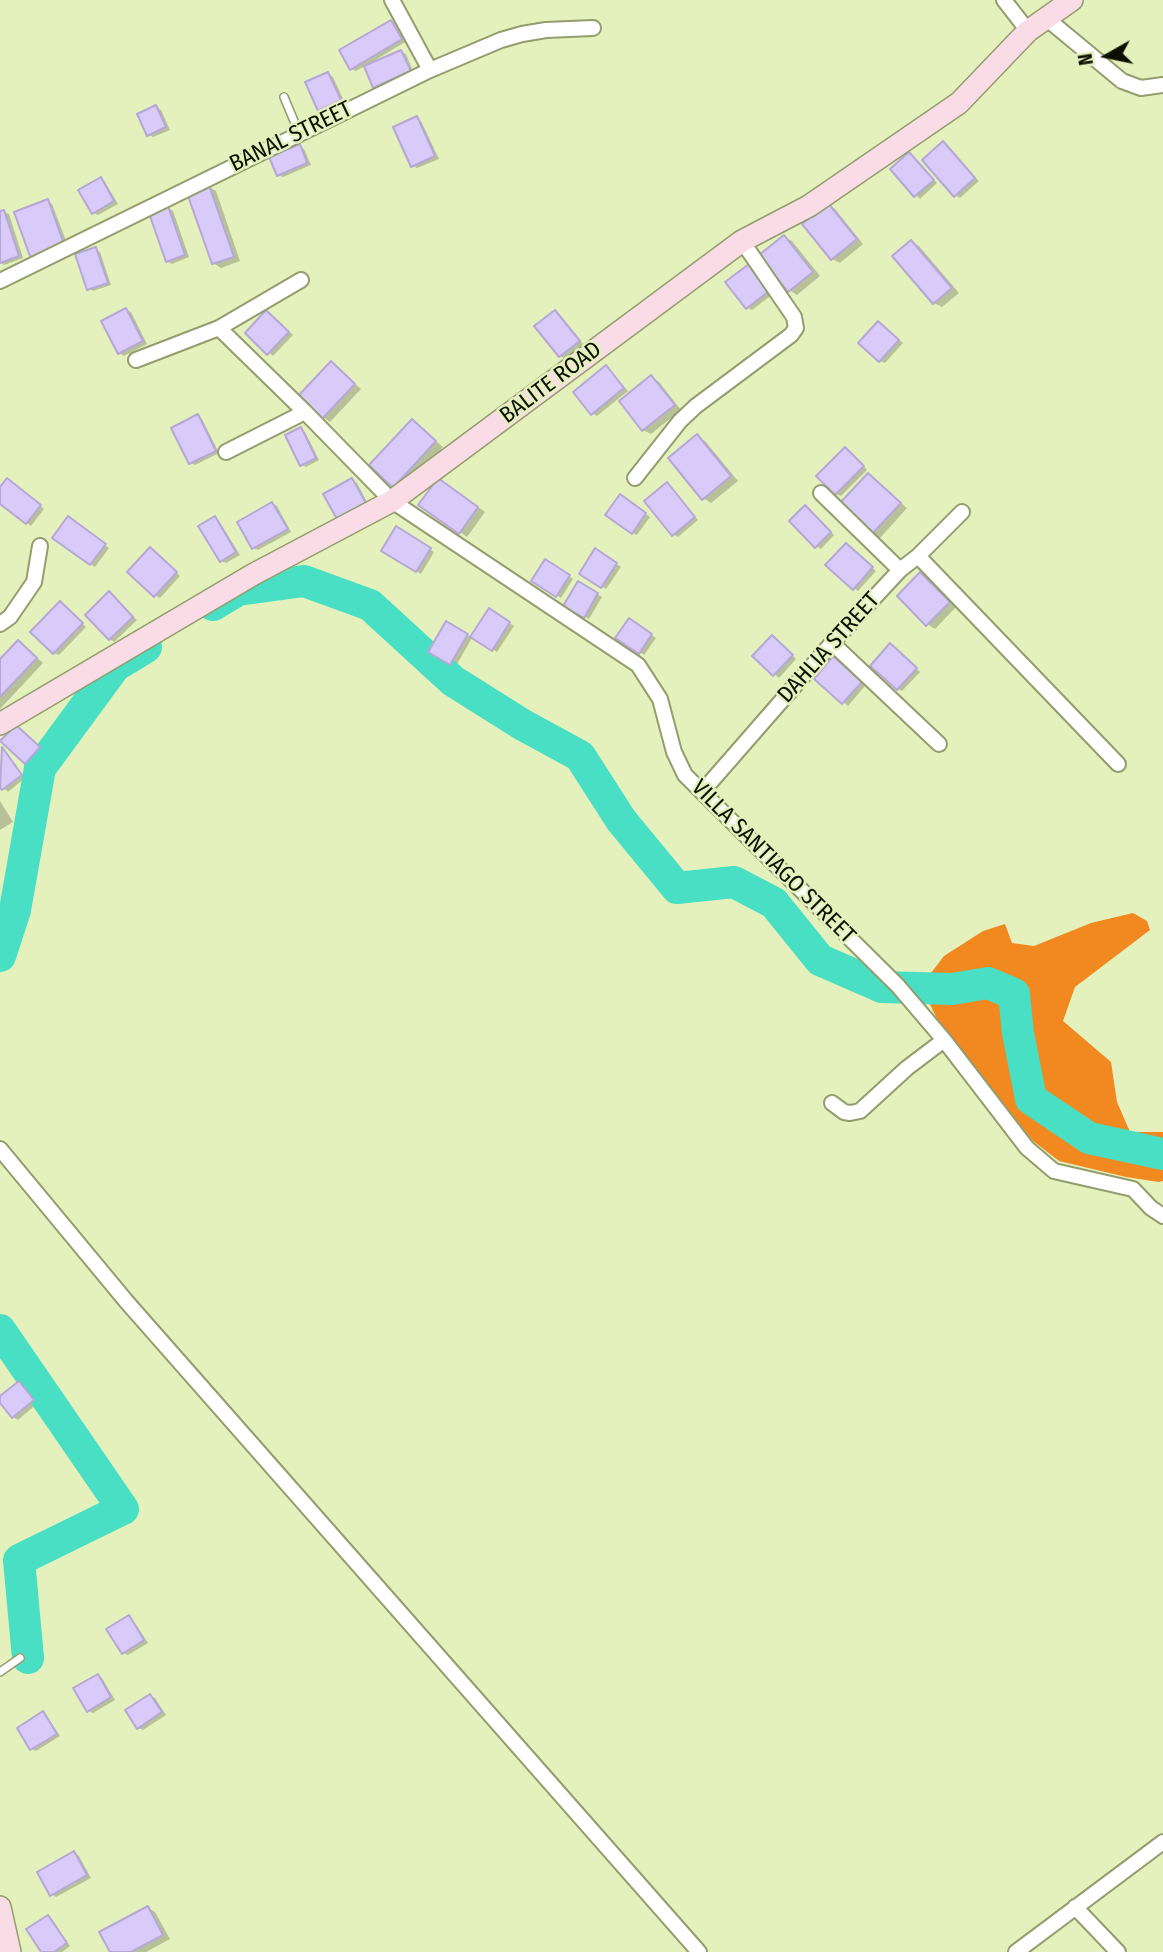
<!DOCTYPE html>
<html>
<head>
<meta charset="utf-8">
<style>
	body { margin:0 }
	#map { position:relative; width:1163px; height:1952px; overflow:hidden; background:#e5f1bd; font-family:"Fira Sans Condensed",sans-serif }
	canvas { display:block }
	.north { position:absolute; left:1072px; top:21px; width:70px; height:70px; -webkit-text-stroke:5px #e5f1bd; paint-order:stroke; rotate:261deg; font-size:19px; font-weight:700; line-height:28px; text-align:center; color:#0d1001 }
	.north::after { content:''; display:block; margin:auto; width:24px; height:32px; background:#0d1001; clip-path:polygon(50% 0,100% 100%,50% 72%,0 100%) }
</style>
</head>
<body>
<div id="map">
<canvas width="1163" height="1952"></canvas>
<div class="north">N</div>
</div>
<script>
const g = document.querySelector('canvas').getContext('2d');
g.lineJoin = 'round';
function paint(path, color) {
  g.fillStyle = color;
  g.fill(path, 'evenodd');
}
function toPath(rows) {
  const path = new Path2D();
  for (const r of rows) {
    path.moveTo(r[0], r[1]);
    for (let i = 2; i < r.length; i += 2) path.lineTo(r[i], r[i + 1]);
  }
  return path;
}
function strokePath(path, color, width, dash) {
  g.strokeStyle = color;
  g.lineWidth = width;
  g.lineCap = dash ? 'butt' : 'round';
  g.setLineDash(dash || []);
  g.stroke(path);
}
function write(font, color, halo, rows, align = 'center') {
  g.font = font + ' "Fira Sans Condensed",sans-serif';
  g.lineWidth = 5;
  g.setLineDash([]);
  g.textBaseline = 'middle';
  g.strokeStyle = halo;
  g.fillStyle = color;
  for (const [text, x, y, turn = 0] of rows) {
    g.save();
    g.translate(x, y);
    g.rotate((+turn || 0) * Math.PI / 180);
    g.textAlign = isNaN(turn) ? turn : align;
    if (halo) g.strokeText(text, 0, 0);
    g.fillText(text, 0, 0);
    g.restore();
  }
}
paint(toPath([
	[1133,913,1147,921,1150,930,1075,987,1063,1021,1111,1062,1117,1102,1130,1132,1163,1132,1163,1181,1159,1182,1126,1177,1059,1161,1033,1141,941,1027,921,986,944,956,983,931,1005,924,1012,943,1034,946,1091,923]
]), '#f18820');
paint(toPath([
	[391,22,395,25,405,42,372,62,373,64,401,52,406,54,414,74,379,89,375,87,365,66,356,71,351,69],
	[328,74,333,77,345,103,324,112,320,110],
	[156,107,161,110,170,130,153,137,149,135],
	[417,118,421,121,439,159,417,168,413,166],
	[943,143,979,181,960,198,955,195],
	[300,146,304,149,311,165,283,177,278,175],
	[909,154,937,183,920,199,892,169],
	[101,179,105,182,118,204,98,215,93,213],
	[209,187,216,191,240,261,221,268,213,263],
	[48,201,52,204,68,246,32,258],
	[828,205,835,209,863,244,840,263,832,259],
	[168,208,173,211,189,257,172,264,167,261],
	[4,212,9,214,23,258,4,265,0,262,0,213],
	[784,237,792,241,820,276,797,295,789,290],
	[911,242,919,246,959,293,942,307,934,303,894,257],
	[95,249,100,252,111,285,93,291,89,288],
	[749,266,753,269,773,294,752,310,747,307],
	[126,310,131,312,147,344,124,356,119,353],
	[555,312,583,344,565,359,560,356],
	[271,315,293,335,273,356,247,333],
	[879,323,903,343,885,363,880,361],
	[331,363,361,389,330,422,323,417],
	[606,367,628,391,597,416,592,413],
	[652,377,659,382,681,410,651,434,643,430],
	[198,416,202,419,219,453,195,465,191,463],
	[412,421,443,447,402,491,395,486],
	[301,429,305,432,319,460,306,467,301,464],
	[697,437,705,441,738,481,711,503,703,498],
	[850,452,867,470,841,496,836,494],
	[868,475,907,508,880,538,872,533],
	[352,480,357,483,369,506,343,520],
	[12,483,44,509,31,526,0,502,0,490],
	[446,484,485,512,467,537,460,532],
	[667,485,698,520,678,537,673,534],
	[625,499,650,517,637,535,633,533],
	[272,504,277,506,291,532,258,550,253,548],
	[810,510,834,535,821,549,816,546],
	[215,518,219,521,240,555,226,563,221,561],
	[73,521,109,548,95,567,55,538],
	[396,529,434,552,421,574,384,551],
	[850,548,876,571,858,591,854,588],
	[596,550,621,567,606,589,581,573],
	[154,552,180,576,160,598,155,595],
	[546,561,573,579,561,598,533,580],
	[920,574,928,579,956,607,935,629,927,624],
	[578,583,602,597,589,619,566,605],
	[109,593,137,620,114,642,110,639],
	[65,606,86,627,59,655,54,653],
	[489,610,514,626,497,652,473,636,456,666,431,651,447,623,472,638],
	[634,623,656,638,644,655,640,652],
	[777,640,796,659,779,678,755,656],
	[19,642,43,663,0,709,0,661],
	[895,648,920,672,902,691,898,689],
	[838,661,865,686,848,706,816,678],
	[20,729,43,750,30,765,26,762],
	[2,749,6,752,25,778,8,792,0,785],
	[0,801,13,822,0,830],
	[19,1383,38,1403,18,1420,13,1417,0,1398],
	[129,1617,133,1620,148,1643,128,1655,123,1653],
	[98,1676,102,1678,115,1700,93,1713,88,1711],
	[150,1696,155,1698,166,1715,143,1730,138,1728],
	[43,1713,47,1716,60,1736,36,1751,32,1749],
	[74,1853,79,1856,91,1878,56,1897,51,1894],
	[148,1908,155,1912,170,1939,146,1952,112,1952],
	[48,1917,52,1919,70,1946,62,1952,43,1952]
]), '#0003');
strokePath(toPath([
	[213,605,238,590,304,581,370,605,453,681,523,725,580,756,621,820,677,888,734,882,774,903,820,960,882,987,952,989,988,983,1014,994,1018,1033,1031,1099,1089,1138,1163,1154],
	[0,956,15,910,40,768,115,666,146,647],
	[0,1330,123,1509,19,1560,28,1658]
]), '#48dfc4', 32);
const building = toPath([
	[391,20,402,39,350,70,339,50,391,20],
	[401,50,411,71,373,88,364,66,401,50],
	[328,72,341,100,318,111,305,82,328,72],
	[156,105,166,127,147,136,137,114,156,105],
	[417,116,435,156,411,167,393,127,417,116],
	[943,141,975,178,954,197,922,160,943,141],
	[300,144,307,163,277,176,269,157,300,144],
	[909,152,934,180,914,197,890,169,909,152],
	[101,177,114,201,92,214,78,190,101,177],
	[209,185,234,257,212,264,187,193,209,185],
	[48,199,64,244,31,259,14,212,48,199],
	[828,203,857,239,831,260,802,224,828,203],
	[168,206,185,255,166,262,149,213,168,206],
	[4,210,19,256,0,263,0,211,4,210],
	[784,235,813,272,788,292,759,255,784,235],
	[911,240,952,288,933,304,892,256,911,240],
	[96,247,108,283,87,290,75,254,96,247],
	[749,264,769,291,746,309,725,282,749,264],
	[126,308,143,341,118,354,101,321,126,308],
	[266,310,289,332,267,355,245,333,266,310],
	[555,310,580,341,559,357,534,326,555,310],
	[878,321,899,340,879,362,858,343,878,321],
	[331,361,355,384,322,419,298,396,331,361],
	[606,365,624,388,591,415,573,392,606,365],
	[651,375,675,405,642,431,619,401,651,375],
	[198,414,216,451,189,464,171,428,198,414],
	[412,419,436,441,393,488,369,465,412,419],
	[301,427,316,458,300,466,285,435,301,427],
	[697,434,731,476,702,500,668,458,697,434],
	[845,447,864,466,835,495,816,476,845,447],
	[868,473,901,503,871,535,839,504,868,473],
	[7,478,41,505,26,524,0,504,0,487,7,478],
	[352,478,366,503,337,519,323,494,352,478],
	[438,478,478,507,459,534,418,505,438,478],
	[667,482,695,517,672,536,644,501,667,482],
	[620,494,646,513,632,534,605,515,620,494],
	[272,502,288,529,252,549,237,522,272,502],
	[805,505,831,532,815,548,789,521,805,505],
	[68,516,106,544,90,565,52,538,68,516],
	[215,516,236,552,220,562,198,526,215,516],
	[396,526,431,548,416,572,381,551,396,526],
	[846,543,873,567,853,590,825,565,846,543],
	[150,547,177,572,154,597,127,572,150,547],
	[595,548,617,563,601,588,579,574,595,548],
	[545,559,570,575,556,597,531,581,545,559],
	[920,572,950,602,926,626,897,596,920,572],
	[578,581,598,593,584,618,563,606,578,581],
	[109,591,133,617,109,640,85,615,109,591],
	[60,601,83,623,53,654,30,632,60,601],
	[489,608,510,622,492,651,470,637,489,608],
	[629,618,652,634,639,654,615,638,629,618],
	[446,621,468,634,450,665,428,652,446,621],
	[772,635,793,655,773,676,752,656,772,635],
	[18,640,37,658,0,697,0,659,18,640],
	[890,643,917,668,897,690,870,666,890,643],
	[833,656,862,682,842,704,814,679,833,656],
	[16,725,40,747,25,764,0,741,16,725],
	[2,747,22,775,2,790,0,788,2,747],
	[19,1381,34,1400,12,1418,0,1403,0,1396,19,1381],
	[129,1615,144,1640,122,1654,106,1629,129,1615],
	[98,1674,111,1697,87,1712,73,1688,98,1674],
	[150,1694,162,1712,137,1729,125,1710,150,1694],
	[43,1711,57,1734,30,1750,17,1728,43,1711],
	[74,1851,87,1875,50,1896,37,1872,74,1851],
	[148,1906,163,1935,131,1952,110,1952,99,1932,148,1906],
	[48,1915,67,1943,54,1952,41,1952,26,1929,48,1915]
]);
paint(building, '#d8caf9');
strokePath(building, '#b5a7d6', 2);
const lane = toPath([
	[284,97,299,133],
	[0,1672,20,1658]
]);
const street = toPath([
	[392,0,430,70],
	[1004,0,1028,31],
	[1046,18,1122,81,1141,88,1163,85],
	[0,281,430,70,501,40,522,34,546,30,593,28],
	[219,328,305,412,392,501,638,665,660,699,674,752,685,775,898,986,944,1040,1027,1148,1054,1171,1133,1189,1151,1208,1163,1216],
	[136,360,219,328,301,280],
	[226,452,305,412],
	[635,478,680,421,696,406,791,335,796,328,794,317,742,241],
	[821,493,900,570],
	[918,556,1118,764],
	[0,624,10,617,34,582,40,546],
	[832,643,939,744],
	[702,792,832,643,900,570,918,556,962,512],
	[832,1103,844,1112,850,1113,860,1111,907,1068,944,1040],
	[0,1149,126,1301,699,1952],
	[1075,1907,1118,1952],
	[1016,1952,1163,1842]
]);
const secondary = toPath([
	[0,724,254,574,392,501,742,241,809,206,959,103,1028,31,1072,0],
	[0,1907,10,1952]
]);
strokePath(lane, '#939d6d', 10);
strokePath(street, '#939d6d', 18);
strokePath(secondary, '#939d6d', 24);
strokePath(lane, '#fff', 7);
strokePath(street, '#fff', 14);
strokePath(secondary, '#fadce7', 21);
write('23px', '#0d1001', '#e5f1bd', [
	["BANAL STREET",291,137,-26],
	["BALITE ROAD",551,383,-37],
	["DAHLIA STREET",829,648,-48],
	["VILLA SANTIAGO STREET",773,862,45]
]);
</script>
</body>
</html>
